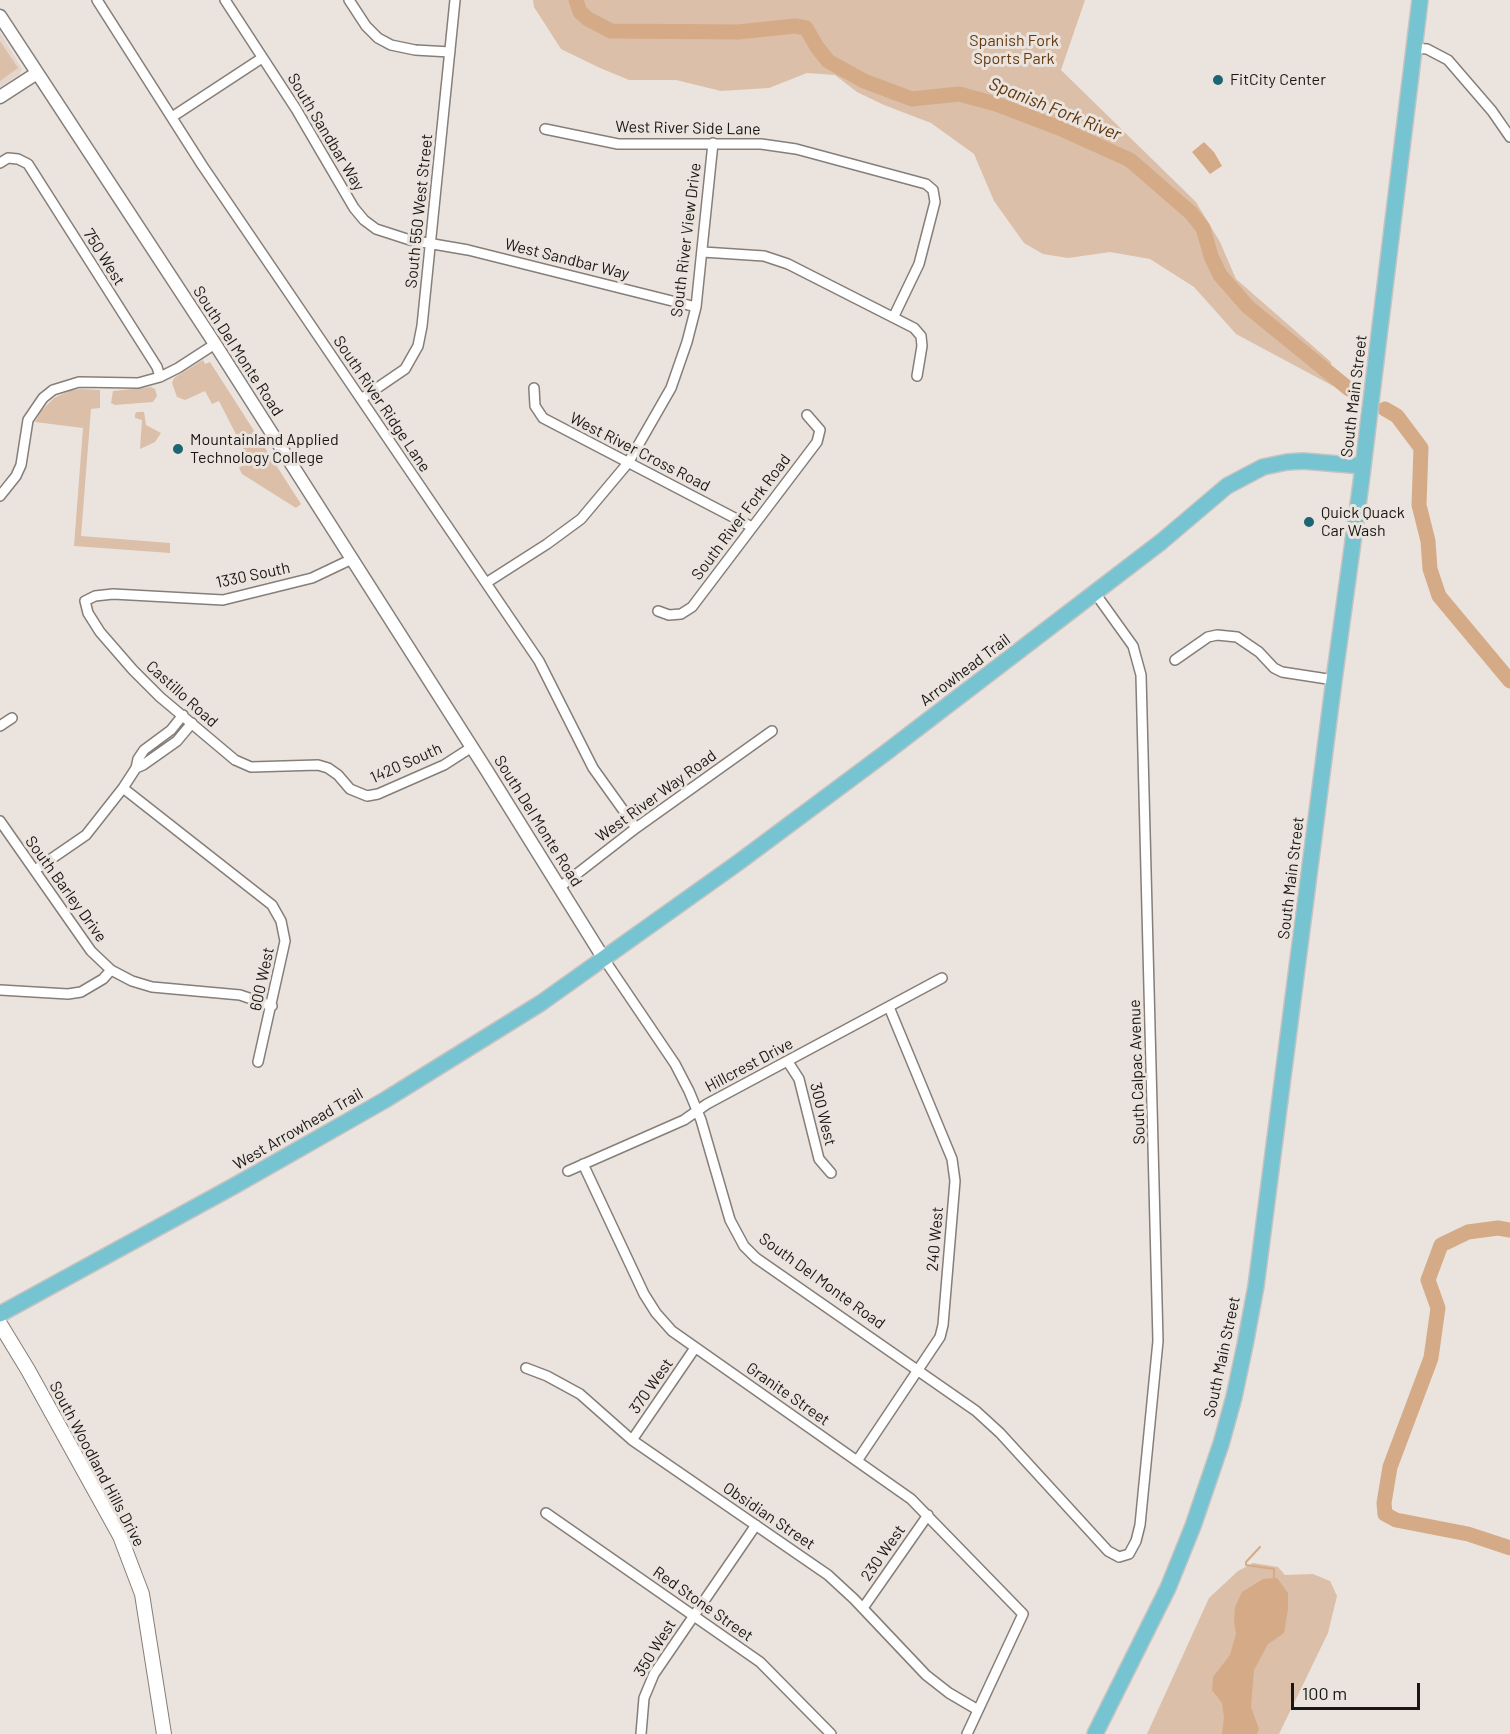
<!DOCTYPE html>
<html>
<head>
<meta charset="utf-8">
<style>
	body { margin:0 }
	#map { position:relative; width:1510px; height:1734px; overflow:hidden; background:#ebe4de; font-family:Barlow,sans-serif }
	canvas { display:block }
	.scale { position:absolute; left:1291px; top:1683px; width:129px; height:27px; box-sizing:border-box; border:3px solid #191715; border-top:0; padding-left:8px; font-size:18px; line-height:21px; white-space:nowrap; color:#191715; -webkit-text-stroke:4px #ebe4de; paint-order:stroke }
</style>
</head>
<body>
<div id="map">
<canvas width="1510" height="1734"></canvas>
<div class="scale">100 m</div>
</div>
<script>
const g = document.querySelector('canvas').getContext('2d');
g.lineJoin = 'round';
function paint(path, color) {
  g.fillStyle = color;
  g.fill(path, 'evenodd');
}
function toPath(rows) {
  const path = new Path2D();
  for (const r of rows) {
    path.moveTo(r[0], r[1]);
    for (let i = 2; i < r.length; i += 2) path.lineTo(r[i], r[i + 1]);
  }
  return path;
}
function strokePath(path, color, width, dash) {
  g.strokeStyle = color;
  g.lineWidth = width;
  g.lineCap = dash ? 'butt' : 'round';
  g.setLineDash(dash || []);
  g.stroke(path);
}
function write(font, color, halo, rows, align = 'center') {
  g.font = font + ' Barlow,sans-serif';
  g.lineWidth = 6;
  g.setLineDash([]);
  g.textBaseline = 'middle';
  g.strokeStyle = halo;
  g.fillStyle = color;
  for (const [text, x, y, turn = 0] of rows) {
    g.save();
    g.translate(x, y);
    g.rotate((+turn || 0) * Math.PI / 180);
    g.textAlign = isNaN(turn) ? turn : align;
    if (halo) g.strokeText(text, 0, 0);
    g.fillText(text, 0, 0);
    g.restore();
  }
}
paint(toPath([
	[0,32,22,69,19,75,0,87]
]), '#e4d6cc');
paint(toPath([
	[533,0,1085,0,1061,70,1196,202,1220,242,1236,279,1331,362,1333,386,1236,334,1194,287,1150,259,1110,252,1068,258,1043,254,1024,243,994,201,974,154,931,123,884,105,857,92,835,75,807,73,769,88,721,91,676,80,629,80,600,68,561,49,534,7],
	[0,41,18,68,0,81],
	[203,360,205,364,210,362,301,504,296,508,242,474,239,468,249,460,219,401,212,404,205,391,185,400,177,397,172,383,174,378],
	[151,387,155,389,157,396,153,402,115,405,111,403,113,391],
	[82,389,100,390,100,408,91,409,81,536,170,543,170,553,74,546,83,428,35,422,42,410,54,398,71,390],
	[137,412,144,412,146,425,161,433,155,442,140,449,142,420,135,418,135,414],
	[1253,1563,1278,1567,1285,1575,1313,1574,1330,1581,1337,1596,1328,1633,1279,1734,1147,1734,1209,1598,1238,1571]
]), '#dbbfa8');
paint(toPath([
	[1204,142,1214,152,1222,166,1210,174,1192,152],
	[1277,1578,1288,1593,1288,1609,1284,1633,1268,1644,1254,1670,1251,1707,1259,1729,1257,1734,1222,1734,1224,1717,1222,1703,1212,1690,1213,1677,1230,1655,1236,1634,1234,1621,1235,1607,1242,1592,1263,1579]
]), '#d5aa86');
strokePath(toPath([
	[1260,1547,1246,1562,1246,1565,1274,1569,1274,1578]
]), '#d5aa86', 2);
strokePath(toPath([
	[576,0,580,12,588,19,611,31,738,32,795,26,806,28,817,47,828,61,864,81,912,99,959,94,996,104,1059,128,1130,160,1191,213,1203,228,1211,256,1220,275,1248,307,1349,389],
	[1385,409,1397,416,1421,448,1419,505,1428,541,1430,569,1439,596,1510,681],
	[1510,1230,1498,1228,1468,1232,1441,1245,1428,1280,1438,1308,1431,1358,1390,1467,1384,1503,1385,1514,1396,1520,1468,1534,1510,1548]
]), '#d5aa86', 15);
const minor = toPath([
	[97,0,202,165,539,661,593,768,636,828],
	[225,0,296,109,354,208,364,220,376,229,410,240,468,250,696,307],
	[349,0,366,26,378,38,391,45,415,50,450,52],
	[1414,48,1427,49,1448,60,1492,111,1510,137],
	[172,117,262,58],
	[545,129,618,144,761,144,796,149,926,184,933,190,935,202,919,264,894,316],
	[0,163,8,158,18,159,28,164,157,367,160,377],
	[703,252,764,256,788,264,914,328,921,336,922,346,917,376],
	[534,388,535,406,543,418,752,527],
	[361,399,405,369,418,346,422,326,455,0],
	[0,496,16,476,21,465,28,420,43,398,53,390,79,382,138,383,160,377,178,368,215,344],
	[352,559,312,578,223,600,113,594,95,596,85,601,88,613,100,632,133,670,160,697,235,760,251,767,318,765,328,768,338,775,350,789,367,796,378,794,444,765,472,747],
	[486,583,547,544,581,519,628,463,671,388,687,342,696,307,713,143],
	[658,611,669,615,681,614,692,607,817,442,820,430,807,415],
	[1175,660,1208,637,1217,635,1237,637,1259,652,1274,668,1282,672,1334,680],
	[0,726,12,718],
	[136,768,143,765,177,741,192,723],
	[123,788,272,905,281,921,285,941,258,1062],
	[0,821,91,951,111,970,132,981,152,987,240,995,272,1006],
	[35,870,86,835,123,788,136,768,138,759,144,750,171,730,183,715],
	[560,887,636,828,772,731],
	[604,959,675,1064,689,1091,701,1120,730,1220,744,1246,756,1258,976,1411,1000,1433,1108,1551,1119,1557,1129,1554,1136,1541,1140,1525,1158,1341,1141,675,1133,646,1095,593],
	[0,990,68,994,81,992,103,979,111,970],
	[788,1062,799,1079,819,1159,831,1173],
	[583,1164,644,1294,656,1313,672,1331,911,1499,1023,1614,967,1734],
	[568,1171,684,1120,707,1104,942,978],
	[526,1368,547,1376,580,1394,632,1440,828,1575,854,1599,926,1675,949,1693,978,1710],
	[632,1440,695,1348],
	[857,1461,940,1337,943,1325,955,1181,952,1159,889,1007],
	[546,1513,760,1662,831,1734],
	[863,1608,928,1515],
	[641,1734,644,1698,654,1674,756,1525]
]);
const tertiary = toPath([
	[0,16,215,344,487,771,604,959],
	[0,97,37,73]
]);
const secondary = toPath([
	[0,1324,28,1370,120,1536,142,1594,164,1734]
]);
const primary = toPath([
	[0,1314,234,1186,385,1100,541,1003,739,862,884,754,1161,542,1227,486,1263,467,1287,462,1303,461,1363,466],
	[1095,1734,1168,1588,1193,1526,1221,1444,1234,1397,1245,1345,1256,1286,1334,680,1361,483,1420,0]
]);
strokePath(minor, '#857e79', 12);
strokePath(tertiary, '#857e79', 15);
strokePath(secondary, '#857e79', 16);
strokePath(primary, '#c3c3c2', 18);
strokePath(minor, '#fff', 9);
strokePath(tertiary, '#fff', 12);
strokePath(secondary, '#fff', 14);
strokePath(primary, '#76c4d1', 15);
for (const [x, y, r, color] of [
	[1218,80,6,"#1c6572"],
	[178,449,6,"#1c6572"],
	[1309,522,6,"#1c6572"]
]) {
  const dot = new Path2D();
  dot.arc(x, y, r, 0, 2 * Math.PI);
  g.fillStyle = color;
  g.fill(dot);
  strokePath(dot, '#ebe4de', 2);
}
write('16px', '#643a11', '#ebe4de', [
	["Spanish Fork",1014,41],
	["Sports Park",1014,59]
]);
write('16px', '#191715', '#ebe4de', [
	["FitCity Center",1230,80],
	["Mountainland Applied",190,440],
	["Technology College",190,458],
	["Quick Quack",1321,513],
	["Car Wash",1321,531]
], 'left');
write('16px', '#191715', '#ebe4de', [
	["West River Side Lane",688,128,1],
	["South Sandbar Way",326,132,59],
	["South 550 West Street",419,211,-84],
	["South River View Drive",686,240,-83],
	["750 West",104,257,58],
	["West Sandbar Way",567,259,14],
	["South Del Monte Road",238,351,57],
	["South Main Street",1354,396,-83],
	["South River Ridge Lane",382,404,56],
	["West River Cross Road",640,452,27],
	["South River Fork Road",741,517,-53],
	["1330 South",253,575,-12],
	["Arrowhead Trail",965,670,-37],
	["Castillo Road",182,694,42],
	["1420 South",406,763,-24],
	["West River Way Road",656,796,-36],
	["South Del Monte Road",538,821,58],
	["South Main Street",1291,878,-83],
	["South Barley Drive",66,889,54],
	["600 West",262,979,-78],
	["Hillcrest Drive",749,1065,-28],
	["South Calpac Avenue",1137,1072,-92],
	["300 West",823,1114,76],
	["West Arrowhead Trail",298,1129,-30],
	["240 West",935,1239,-85],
	["South Del Monte Road",822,1281,36],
	["South Main Street",1222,1357,-78],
	["370 West",651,1386,-55],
	["Granite Street",788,1394,35],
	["South Woodland Hills Drive",97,1464,62],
	["Obsidian Street",769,1516,34],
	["230 West",883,1553,-55],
	["Red Stone Street",703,1604,35],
	["350 West",655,1648,-58]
]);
write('italic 18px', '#5d3408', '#ebe4de', [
	["Spanish Fork River",1055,109,22]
]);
</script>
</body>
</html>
